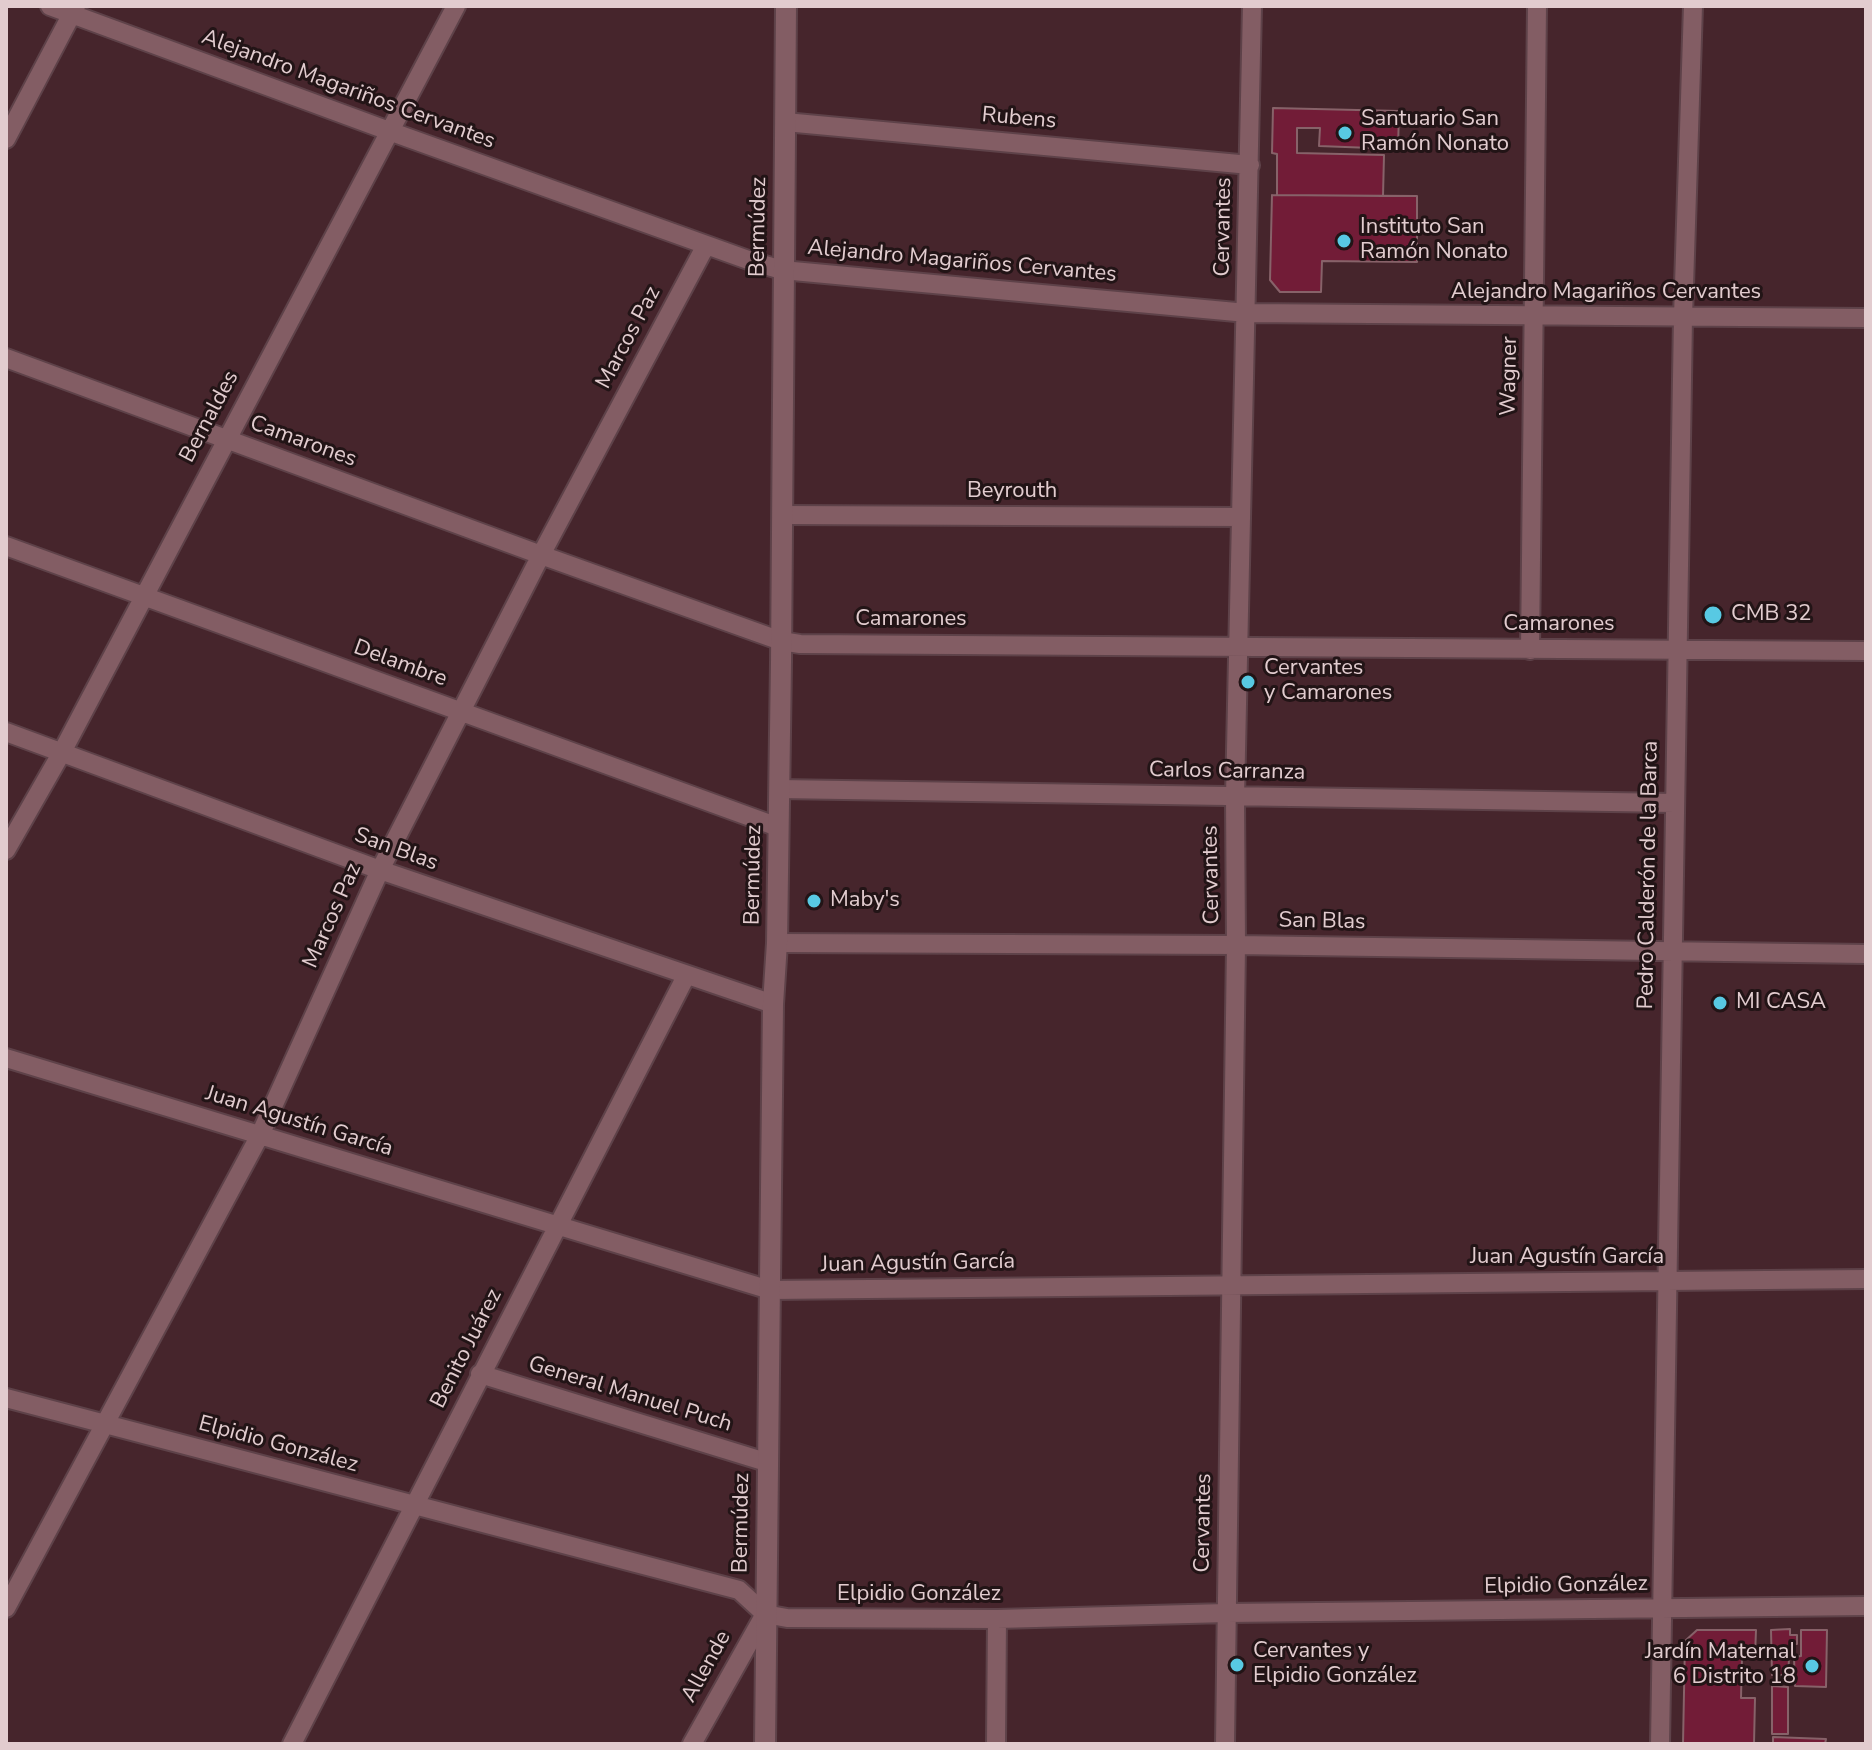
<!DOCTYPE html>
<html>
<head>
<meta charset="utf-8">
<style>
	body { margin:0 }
	#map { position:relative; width:1872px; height:1750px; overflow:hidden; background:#46252c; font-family:"Nunito Sans",sans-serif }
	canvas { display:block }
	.frame { position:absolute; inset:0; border:8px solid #e2cccf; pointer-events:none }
</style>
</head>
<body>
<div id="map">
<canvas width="1872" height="1750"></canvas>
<div class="frame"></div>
</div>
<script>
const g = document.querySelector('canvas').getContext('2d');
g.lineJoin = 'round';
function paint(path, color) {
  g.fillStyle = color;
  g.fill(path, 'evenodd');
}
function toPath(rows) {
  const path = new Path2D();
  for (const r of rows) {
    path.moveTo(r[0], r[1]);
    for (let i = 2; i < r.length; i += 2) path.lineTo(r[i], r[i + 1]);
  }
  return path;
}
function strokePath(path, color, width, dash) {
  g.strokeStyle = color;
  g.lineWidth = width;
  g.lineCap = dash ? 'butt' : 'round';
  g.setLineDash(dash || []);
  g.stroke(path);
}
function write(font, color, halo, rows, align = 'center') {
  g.font = font + ' "Nunito Sans",sans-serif';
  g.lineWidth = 6;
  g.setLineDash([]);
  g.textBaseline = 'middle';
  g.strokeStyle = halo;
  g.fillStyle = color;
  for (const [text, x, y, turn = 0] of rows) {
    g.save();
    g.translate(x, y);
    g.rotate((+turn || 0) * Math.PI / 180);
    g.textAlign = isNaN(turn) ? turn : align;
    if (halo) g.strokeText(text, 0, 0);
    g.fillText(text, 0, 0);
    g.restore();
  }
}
const building = toPath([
	[1273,108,1399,111,1398,149,1319,146,1320,128,1297,128,1297,153,1384,155,1383,196,1277,195,1277,154,1272,153,1273,108],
	[1272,195,1417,196,1417,262,1322,261,1321,292,1280,292,1270,280,1272,195],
	[1790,1629,1790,1635,1797,1635,1797,1644,1790,1644,1788,1675,1772,1675,1771,1630,1790,1629],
	[1697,1630,1756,1630,1755,1656,1742,1656,1741,1698,1755,1698,1754,1744,1683,1744,1685,1641,1697,1630],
	[1801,1630,1827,1630,1826,1687,1795,1686,1794,1657,1801,1656,1801,1630],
	[1772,1686,1788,1687,1788,1734,1772,1734,1772,1686],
	[1773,1737,1826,1739,1825,1744,1773,1744,1773,1737]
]);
paint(building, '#721c37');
strokePath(building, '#876269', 2);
const street = toPath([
	[50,6,389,131,751,261,782,270,1247,313,1866,318],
	[785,122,1250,165],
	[6,139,76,6],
	[6,358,541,555,781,641,800,644,1866,651],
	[782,515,1241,517],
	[6,546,778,827],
	[1530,650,1537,6],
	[6,732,380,870,773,1004],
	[779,789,1674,803],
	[6,850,62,752,456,6],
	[777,943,1236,945,1866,954],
	[6,1058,770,1290,1866,1279],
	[480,1374,766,1462],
	[6,1398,739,1590,765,1614,787,1618,997,1619,1227,1613,1866,1606],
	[6,1608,260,1135,380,870,541,555,706,245],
	[292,1744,686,976],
	[692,1744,765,1614],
	[996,1744,997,1619],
	[1225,1744,1236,945,1235,797,1252,6],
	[1660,1744,1683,317,1693,6]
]);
const secondary = toPath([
	[765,1744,773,1004,777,943,781,662,786,6]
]);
strokePath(street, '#5e4249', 22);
strokePath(secondary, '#5e4249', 24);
strokePath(street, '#835d64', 18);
strokePath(secondary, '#835d64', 20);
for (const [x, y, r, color] of [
	[1345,133,8,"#58c9e3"],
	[1344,241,8,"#58c9e3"],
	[1713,615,10,"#58c9e3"],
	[1248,682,8,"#58c9e3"],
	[814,901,8,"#58c9e3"],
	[1720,1003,8,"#58c9e3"],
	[1237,1665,8,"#58c9e3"],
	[1812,1666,8,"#58c9e3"]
]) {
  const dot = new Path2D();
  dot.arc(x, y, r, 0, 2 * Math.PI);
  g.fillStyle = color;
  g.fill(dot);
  strokePath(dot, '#221416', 3);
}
write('22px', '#e2cccf', '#221416', [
	["Alejandro Magariños Cervantes",348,90,20],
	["Rubens",1019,119,5],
	["Bermúdez",759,227,-89],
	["Cervantes",1224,227,-89],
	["Alejandro Magariños Cervantes",962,262,5],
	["Alejandro Magariños Cervantes",1606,293],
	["Marcos Paz",629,338,-62],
	["Wagner",1510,376,-89],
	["Bernaldes",210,417,-62],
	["Camarones",303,442,20],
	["Beyrouth",1012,492],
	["Camarones",911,620],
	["Camarones",1559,625],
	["Delambre",400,664,20],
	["Carlos Carranza",1227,772,1],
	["San Blas",396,850,20],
	["Bermúdez",754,875,-89],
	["Cervantes",1212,875,-91],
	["Pedro Calderón de la Barca",1649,875,-89],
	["Marcos Paz",333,916,-66],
	["San Blas",1322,922,1],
	["Juan Agustín García",299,1122,17],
	["Juan Agustín García",1567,1258],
	["Juan Agustín García",918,1264,-1],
	["Benito Juárez",467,1349,-63],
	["General Manuel Puch",630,1395,17],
	["Elpidio González",278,1445,15],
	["Bermúdez",742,1523,-89],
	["Cervantes",1204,1523,-89],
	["Elpidio González",1566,1586,-1],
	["Elpidio González",919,1595],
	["Allende",707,1667,-61]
]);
write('22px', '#e2cccf', '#221416', [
	["Santuario San",1361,120],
	["Ramón Nonato",1361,145],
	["Instituto San",1360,228],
	["Ramón Nonato",1360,253],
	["CMB 32",1731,615],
	["Cervantes",1264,669],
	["y Camarones",1264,694],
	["Maby's",830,901],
	["MI CASA",1736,1003],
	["Cervantes y",1253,1652],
	["Elpidio González",1253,1677],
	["Jardín Maternal",1796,1653,"right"],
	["6 Distrito 18",1796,1678,"right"]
], 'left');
</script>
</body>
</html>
